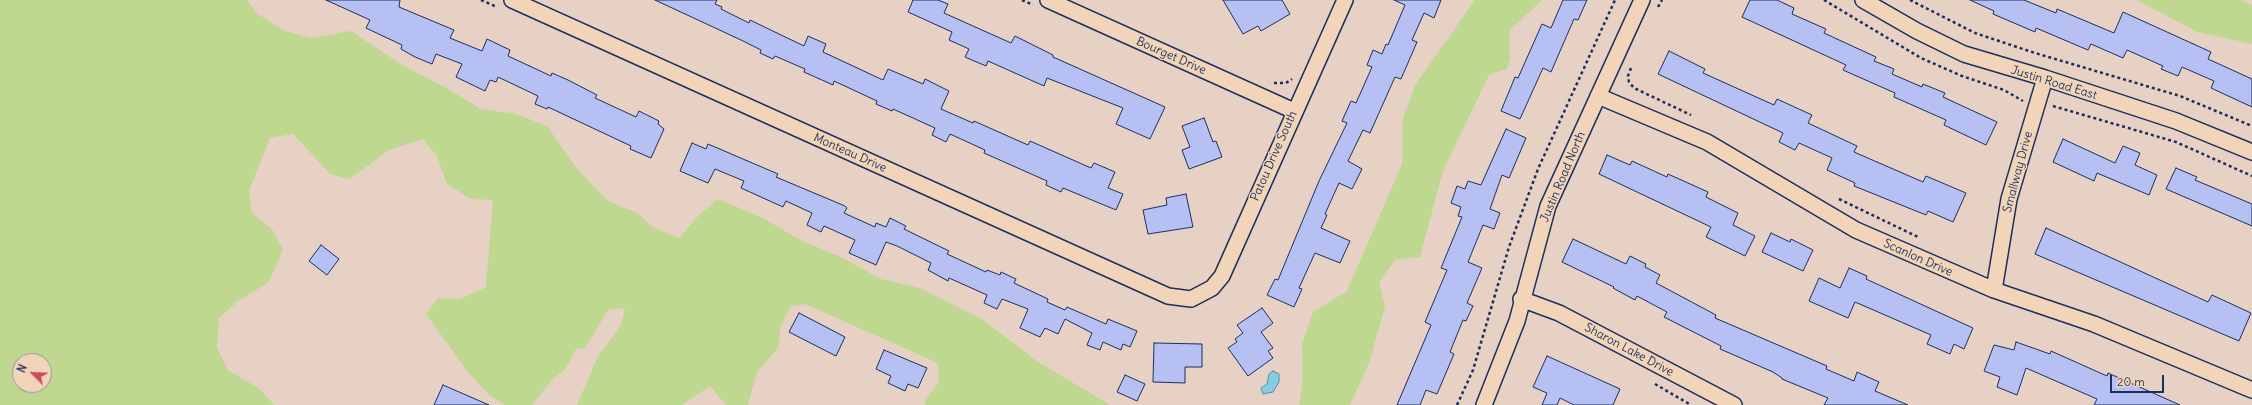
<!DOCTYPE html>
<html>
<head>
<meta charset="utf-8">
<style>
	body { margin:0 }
	#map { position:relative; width:2252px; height:405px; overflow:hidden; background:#e6d1c4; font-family:Delius,sans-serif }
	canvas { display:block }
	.north { position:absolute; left:12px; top:353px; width:40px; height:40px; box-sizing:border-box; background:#f2d5b9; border:1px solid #9c9395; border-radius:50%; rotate:294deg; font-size:11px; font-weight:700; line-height:16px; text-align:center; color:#1b2f5e }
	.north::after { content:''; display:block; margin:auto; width:14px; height:18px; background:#d1495b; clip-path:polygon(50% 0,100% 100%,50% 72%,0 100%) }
	.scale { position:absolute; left:2110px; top:375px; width:54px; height:18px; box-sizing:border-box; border:2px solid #1b2f5e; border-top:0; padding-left:5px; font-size:12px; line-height:14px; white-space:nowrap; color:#1b2f5e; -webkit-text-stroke:3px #f2d5b9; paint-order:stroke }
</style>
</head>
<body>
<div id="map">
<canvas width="2252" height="405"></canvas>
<div class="north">N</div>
<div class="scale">20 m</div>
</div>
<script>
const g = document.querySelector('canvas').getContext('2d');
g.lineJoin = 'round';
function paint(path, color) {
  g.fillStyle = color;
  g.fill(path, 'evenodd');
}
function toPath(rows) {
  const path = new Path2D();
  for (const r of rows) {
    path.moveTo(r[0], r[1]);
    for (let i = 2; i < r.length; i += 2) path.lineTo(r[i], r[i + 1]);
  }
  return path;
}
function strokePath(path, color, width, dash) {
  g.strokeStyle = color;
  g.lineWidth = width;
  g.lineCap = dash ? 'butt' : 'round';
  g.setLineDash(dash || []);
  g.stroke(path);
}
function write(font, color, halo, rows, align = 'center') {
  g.font = font + ' Delius,sans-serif';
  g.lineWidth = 3;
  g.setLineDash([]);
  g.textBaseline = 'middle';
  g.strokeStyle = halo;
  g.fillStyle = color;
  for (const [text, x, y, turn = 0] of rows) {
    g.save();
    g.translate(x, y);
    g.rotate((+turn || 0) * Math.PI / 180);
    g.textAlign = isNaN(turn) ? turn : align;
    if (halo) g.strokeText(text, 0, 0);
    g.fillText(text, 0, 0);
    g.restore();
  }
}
paint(toPath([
	[0,0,247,0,258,14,285,31,310,38,351,31,404,66,450,90,480,109,516,114,547,126,577,169,608,201,637,213,653,227,679,238,700,214,718,199,763,218,800,240,839,256,881,279,920,288,982,319,1038,362,1110,405,925,405,925,401,939,382,938,363,805,304,791,306,781,326,778,348,757,372,748,405,726,405,710,386,682,405,577,405,597,358,621,325,625,308,608,310,585,348,576,349,566,368,551,381,532,405,505,405,490,396,468,372,426,314,438,298,460,299,486,287,493,200,470,199,447,184,437,156,423,139,389,150,350,179,330,174,293,134,270,138,249,191,252,213,272,229,283,250,269,282,238,301,219,318,217,348,228,370,261,390,274,405,0,405],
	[20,361,44,361,44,385,20,385],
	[1475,0,1542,0,1509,31,1510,57,1507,69,1489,75,1443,171,1420,257,1395,260,1379,282,1385,307,1369,363,1350,405,1299,405,1303,380,1302,344,1313,312,1347,291,1402,164,1403,118,1415,85],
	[2136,0,2241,0,2252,5,2252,44,2198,32]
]), '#bfd88f');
const water = toPath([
	[1273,371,1279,374,1279,382,1273,392,1263,394,1261,388,1267,384,1269,374,1273,371]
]);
paint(water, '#84cee4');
strokePath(water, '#5a8eae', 1);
const building = toPath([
	[326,0,400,0,399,7,454,30,450,38,482,51,487,39,510,50,508,56,551,76,552,73,568,80,597,95,595,98,636,117,639,111,659,121,658,124,664,129,651,158,630,149,631,146,548,107,547,109,535,104,538,96,498,77,496,82,490,80,485,91,456,77,462,64,436,54,432,64,415,57,401,49,402,45,366,28,370,20,326,0],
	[655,0,717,0,715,4,722,7,721,9,749,23,750,20,804,46,808,36,826,44,823,52,883,80,888,69,923,84,925,79,949,91,941,109,973,123,974,121,1028,145,1030,141,1091,168,1094,163,1115,172,1108,188,1123,194,1116,210,1063,188,1061,192,1046,185,1047,181,984,153,985,150,950,134,946,142,932,135,935,128,893,109,892,111,876,104,877,101,834,81,833,85,804,72,805,69,775,56,773,59,760,53,761,50,741,40,655,0],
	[913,0,938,0,948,4,944,13,1011,43,1015,36,1053,55,1053,57,1165,107,1150,139,1116,124,1123,108,1047,78,1044,86,988,61,986,66,965,57,969,49,949,40,952,32,908,12,913,0],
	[1223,0,1282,0,1290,14,1261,31,1258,26,1243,34,1223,0],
	[1394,0,1441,0,1434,18,1424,13,1412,40,1417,42,1401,79,1395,77,1370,133,1363,130,1348,161,1362,169,1352,189,1339,183,1325,214,1327,215,1321,228,1350,241,1340,263,1315,253,1299,288,1302,289,1294,307,1267,295,1275,279,1278,280,1319,181,1347,123,1342,121,1351,101,1356,103,1372,67,1367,65,1373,50,1382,54,1386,44,1388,45,1405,5,1394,0],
	[1563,0,1587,0,1578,20,1574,19,1551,72,1543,68,1520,119,1501,111,1515,77,1518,78,1542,24,1551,28,1563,0],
	[1750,0,1777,0,1794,8,1792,14,1826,29,1824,33,1876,57,1874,61,1894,69,1892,74,1922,87,1923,84,1945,93,1943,97,1997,122,1986,145,1944,125,1946,120,1894,97,1895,93,1843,70,1846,65,1742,17,1750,0],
	[1970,0,2024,0,2056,13,2057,9,2114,33,2123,12,2211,52,2208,59,2252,79,2252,107,2211,88,2214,81,2182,67,2178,76,2161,69,2163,66,2127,50,2123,58,2091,44,2088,50,2036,28,2035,32,1993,14,1994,11,1970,0],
	[1669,51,1705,69,1703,73,1774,105,1777,99,1812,115,1808,123,1857,146,1854,152,1923,182,1926,176,1966,193,1953,222,1928,211,1926,215,1854,186,1855,183,1827,170,1832,158,1799,143,1795,150,1779,142,1783,133,1658,74,1669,51],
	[1204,118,1213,142,1216,141,1222,157,1189,169,1182,150,1190,147,1182,126,1204,118],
	[1506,129,1526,138,1509,178,1502,175,1490,209,1500,213,1494,229,1483,225,1468,262,1482,268,1467,303,1473,306,1466,321,1463,320,1450,352,1454,354,1437,394,1426,390,1420,405,1397,405,1431,325,1425,322,1447,270,1441,268,1462,217,1458,216,1461,207,1451,203,1457,186,1465,189,1468,181,1481,185,1506,129],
	[2063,139,2115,163,2123,146,2140,153,2135,165,2157,175,2149,195,2097,173,2094,181,2053,162,2063,139],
	[692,143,706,149,708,144,778,174,776,177,845,206,847,208,844,213,875,227,876,223,886,227,890,218,906,226,904,229,949,251,947,254,986,272,987,270,1000,275,1001,272,1016,279,1014,283,1048,299,1047,302,1065,310,1067,307,1106,324,1108,319,1137,331,1130,347,1123,344,1121,350,1103,342,1100,350,1087,345,1092,333,1065,319,1058,334,1045,328,1040,337,1020,328,1028,309,1002,299,997,309,984,303,987,295,949,278,948,281,928,270,931,263,897,246,886,242,876,265,849,253,855,240,824,226,821,232,807,225,812,213,786,201,783,207,741,188,744,181,715,169,708,183,680,171,692,143],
	[1607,155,1630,165,1632,161,1667,177,1668,174,1708,192,1706,197,1738,213,1733,225,1755,236,1745,256,1706,237,1711,227,1599,174,1607,155],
	[2176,168,2197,177,2195,180,2252,204,2252,226,2166,189,2176,168],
	[1186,194,1193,227,1148,234,1143,210,1167,205,1166,198,1186,194],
	[2046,228,2208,302,2212,295,2251,313,2239,341,2035,254,2046,228],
	[1771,233,1790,242,1791,239,1813,250,1803,271,1762,252,1771,233],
	[1573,239,1626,264,1630,256,1646,264,1645,267,1660,275,1656,283,1716,315,1715,318,1827,366,1826,369,1854,381,1857,372,1879,382,1875,391,1908,405,1824,405,1828,398,1782,379,1782,378,1773,372,1720,349,1721,346,1664,317,1667,312,1637,296,1635,300,1613,288,1614,287,1562,262,1573,239],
	[321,245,339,259,327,275,309,261,321,245],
	[1849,268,1867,276,1866,279,1973,328,1964,349,1954,344,1950,354,1927,344,1931,335,1855,302,1848,318,1809,301,1819,278,1840,288,1849,268],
	[1262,308,1273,323,1261,332,1273,348,1268,351,1273,358,1248,376,1228,348,1237,342,1235,339,1243,333,1237,325,1262,308],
	[799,313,845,337,836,356,789,332,799,313],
	[2016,342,2050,354,2051,351,2107,376,2108,373,2180,405,2094,405,2097,399,2026,368,2017,395,1997,387,2000,377,1984,371,1994,345,2014,350,2016,342],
	[1154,343,1202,344,1202,367,1185,367,1185,383,1153,382,1154,343],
	[884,350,927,368,918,388,908,384,905,391,888,383,891,376,876,369,884,350],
	[1547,356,1620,389,1613,405,1574,405,1560,398,1557,405,1542,405,1547,393,1533,387,1547,356],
	[1125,375,1145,384,1137,401,1117,392,1125,375],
	[443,385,489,405,434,405,443,385]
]);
paint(building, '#b7c0f2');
strokePath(building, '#1b2f5e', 1);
const street = toPath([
	[512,0,1168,296,1191,299,1212,288,1222,276,1345,0],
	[1048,0,1294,111],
	[1863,0,1917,31,1964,54,2045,78,2176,121,2252,152],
	[1598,96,1707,142,1856,230,1994,290,2094,324,2252,390],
	[1994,290,2009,199,2045,78],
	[1521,299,1559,313,1734,405],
	[1484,405,1517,321,1548,206,1642,0]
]);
strokePath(street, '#1b2f5e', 18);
strokePath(toPath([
	[481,0,497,7],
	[1022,0,1033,5],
	[1824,0,1921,58,1962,76,2004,90,2023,101],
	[1910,0,1975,33,2035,53,2180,96,2252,126],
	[1658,7,1662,0],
	[1631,68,1628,76,1629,82,1634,88,1691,115],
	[1274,83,1286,83,1292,79],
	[2053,106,2176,142,2252,176],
	[1839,199,1918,237],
	[1655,384,1691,405],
	[1457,405,1473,370,1509,247,1538,169,1615,0]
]), '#1b2f5e', 2.5, [3, 3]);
strokePath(street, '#f2d5b9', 15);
write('12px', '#1b2f5e', '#f2d5b9', [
	["Bourget Drive",1171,56,24],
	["Justin Road East",2054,83,17],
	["Monteau Drive",850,153,24],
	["Patou Drive South",1274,156,-66],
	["Smallway Drive",2018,172,-75],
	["Justin Road North",1563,177,-67],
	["Scanlon Drive",1918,258,24],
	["Sharon Lake Drive",1629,350,28]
]);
</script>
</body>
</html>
